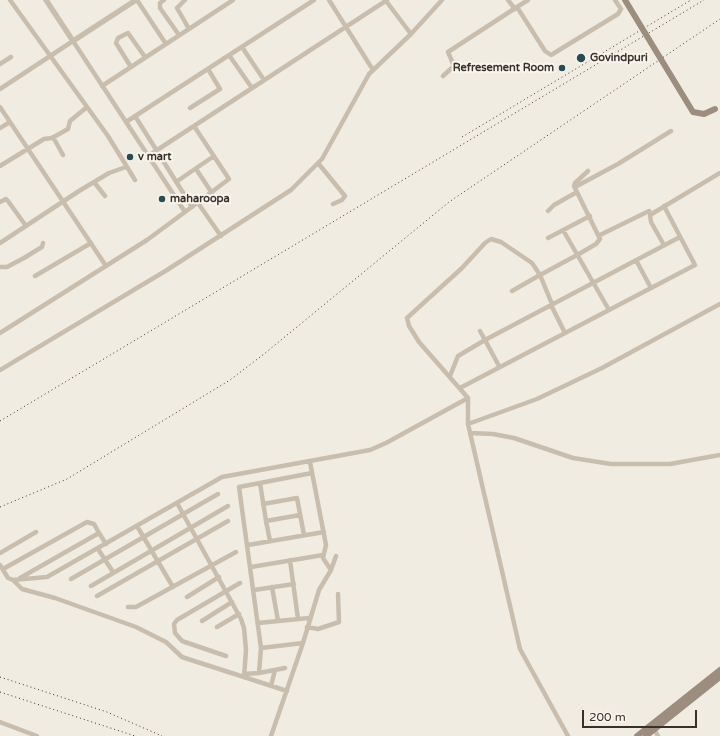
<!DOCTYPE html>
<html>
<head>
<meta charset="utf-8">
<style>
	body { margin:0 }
	#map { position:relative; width:720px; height:736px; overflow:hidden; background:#f1ece1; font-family:"Varela Round",sans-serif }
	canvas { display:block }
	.scale { position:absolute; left:582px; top:710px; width:115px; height:18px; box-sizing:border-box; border:2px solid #38312b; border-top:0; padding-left:5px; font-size:12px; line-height:14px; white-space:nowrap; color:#38312b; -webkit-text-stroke:3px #f9f5ed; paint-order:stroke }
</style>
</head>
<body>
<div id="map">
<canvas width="720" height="736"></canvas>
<div class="scale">200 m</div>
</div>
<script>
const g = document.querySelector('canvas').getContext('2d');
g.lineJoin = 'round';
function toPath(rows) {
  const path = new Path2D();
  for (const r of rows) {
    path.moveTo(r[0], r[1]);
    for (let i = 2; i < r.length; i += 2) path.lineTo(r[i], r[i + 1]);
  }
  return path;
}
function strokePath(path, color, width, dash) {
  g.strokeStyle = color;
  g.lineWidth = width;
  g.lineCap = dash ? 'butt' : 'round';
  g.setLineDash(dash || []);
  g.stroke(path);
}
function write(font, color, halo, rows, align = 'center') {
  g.font = font + ' "Varela Round",sans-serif';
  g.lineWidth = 4;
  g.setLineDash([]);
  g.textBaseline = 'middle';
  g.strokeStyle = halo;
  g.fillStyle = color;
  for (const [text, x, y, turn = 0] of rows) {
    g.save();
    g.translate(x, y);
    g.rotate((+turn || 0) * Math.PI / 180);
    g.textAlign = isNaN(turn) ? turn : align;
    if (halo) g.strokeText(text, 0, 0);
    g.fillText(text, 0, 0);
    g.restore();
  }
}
strokePath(toPath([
	[10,0,108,136,135,180],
	[137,0,166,44],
	[164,0,160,3,160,8,179,35],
	[185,0,177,8,189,29],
	[329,0,373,70],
	[508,0,515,9],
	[528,0,517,7,545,51,551,55,618,14,621,9,615,0],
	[386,1,411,34],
	[242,47,264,80],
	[229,55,252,88],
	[0,64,11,57],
	[131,67,116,43,118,38,128,33,145,57],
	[443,76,454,66,448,52,517,7],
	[102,86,233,0],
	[0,89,73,41,185,212,147,240,0,333],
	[0,107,106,266],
	[190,108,220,89,208,69],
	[135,116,192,207],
	[126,122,314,0],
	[0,128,10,122],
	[53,137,63,155],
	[148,156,387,0],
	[318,163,345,196,342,200,333,204],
	[0,166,44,139,52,138,68,129,70,121,87,107],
	[196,169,212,193],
	[94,182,105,196],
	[176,182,214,156],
	[575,187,618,164,671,131],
	[0,202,6,199,8,201,26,226],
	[198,203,221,236],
	[548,211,554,205,577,192],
	[185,212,229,179,194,126],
	[563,230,609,310],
	[600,235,649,211],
	[548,238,590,216],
	[0,243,79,191,109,173,126,167],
	[664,245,651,222,650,215,720,173],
	[636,260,651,288],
	[0,267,7,267,24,258,42,247,43,243],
	[35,276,91,243],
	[552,304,540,275,579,254,596,244,600,239,574,186,575,183,588,171],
	[551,305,565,333],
	[499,366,485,340,680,237],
	[0,370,167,270,291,190,322,159,369,74,411,34,442,0],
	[450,376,458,356,485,340,480,331],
	[460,388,695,265,664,206],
	[468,398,419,342,409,326,407,318,462,268,485,243,491,239,501,242,532,263,540,275,512,291],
	[470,433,493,434,514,438,573,458,611,464,670,464,720,455],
	[310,462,326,545,323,558,331,570],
	[260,483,266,521,300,515],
	[177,503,241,619,244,628,246,650,244,677,287,691],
	[263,504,297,498,304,535],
	[266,521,270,541],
	[137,526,173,587],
	[248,545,324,532],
	[98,549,113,572],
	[0,553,36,532],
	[290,560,298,619],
	[0,565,8,578,13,580,47,577,222,477,370,450,386,443,468,398,468,424],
	[251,567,323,555],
	[3,569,87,522,94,524,99,533],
	[20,578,99,533,106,544],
	[71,579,218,494],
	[13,580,22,589,55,598,136,627,166,642,182,657,191,660,244,677],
	[91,586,228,506],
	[272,587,278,621],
	[254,590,294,584],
	[97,596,228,521],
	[187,597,219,577],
	[128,607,136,607,236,552],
	[202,621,232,602],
	[258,623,309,618],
	[217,627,239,614],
	[307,627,318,629,339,622,338,594],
	[261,648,303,643],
	[226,656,182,641,175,633,174,624,177,620,240,583],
	[259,673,261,648,239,487,312,473],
	[244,674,259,673,285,668],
	[271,686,275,670],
	[0,722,37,736],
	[653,727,658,736],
	[271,736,303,643,319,590,331,570,336,556],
	[568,736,520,649,468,424,537,399,602,368,720,304]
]), '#c9bdae', 4.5);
strokePath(toPath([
	[46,0,73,41,136,0]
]), '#c9bdae', 5.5);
strokePath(toPath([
	[637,736,720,670],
	[646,736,720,677]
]), '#9d8d7f', 6);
strokePath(toPath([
	[462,137,691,0],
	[0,421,704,0],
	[0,507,67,479,230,380,264,354,449,202,720,19],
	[0,677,107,712,162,736],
	[0,692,135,736]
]), '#38312b', 1, [1, 3]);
strokePath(toPath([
	[625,0,693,112,704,114,715,109]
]), '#9d8d7f', 6);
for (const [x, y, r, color] of [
	[581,58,5,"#244d56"],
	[562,68,4,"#244d56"],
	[130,157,4,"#244d56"],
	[162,199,4,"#244d56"]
]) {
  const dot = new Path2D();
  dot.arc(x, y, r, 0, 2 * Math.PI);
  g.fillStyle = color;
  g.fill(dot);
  strokePath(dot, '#f9f5ed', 1.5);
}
write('bold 11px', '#38312b', '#f9f5ed', [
	["Govindpuri",590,58],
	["Refresement Room",554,68,"right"],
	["v mart",138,157],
	["maharoopa",170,199]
], 'left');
</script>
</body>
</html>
